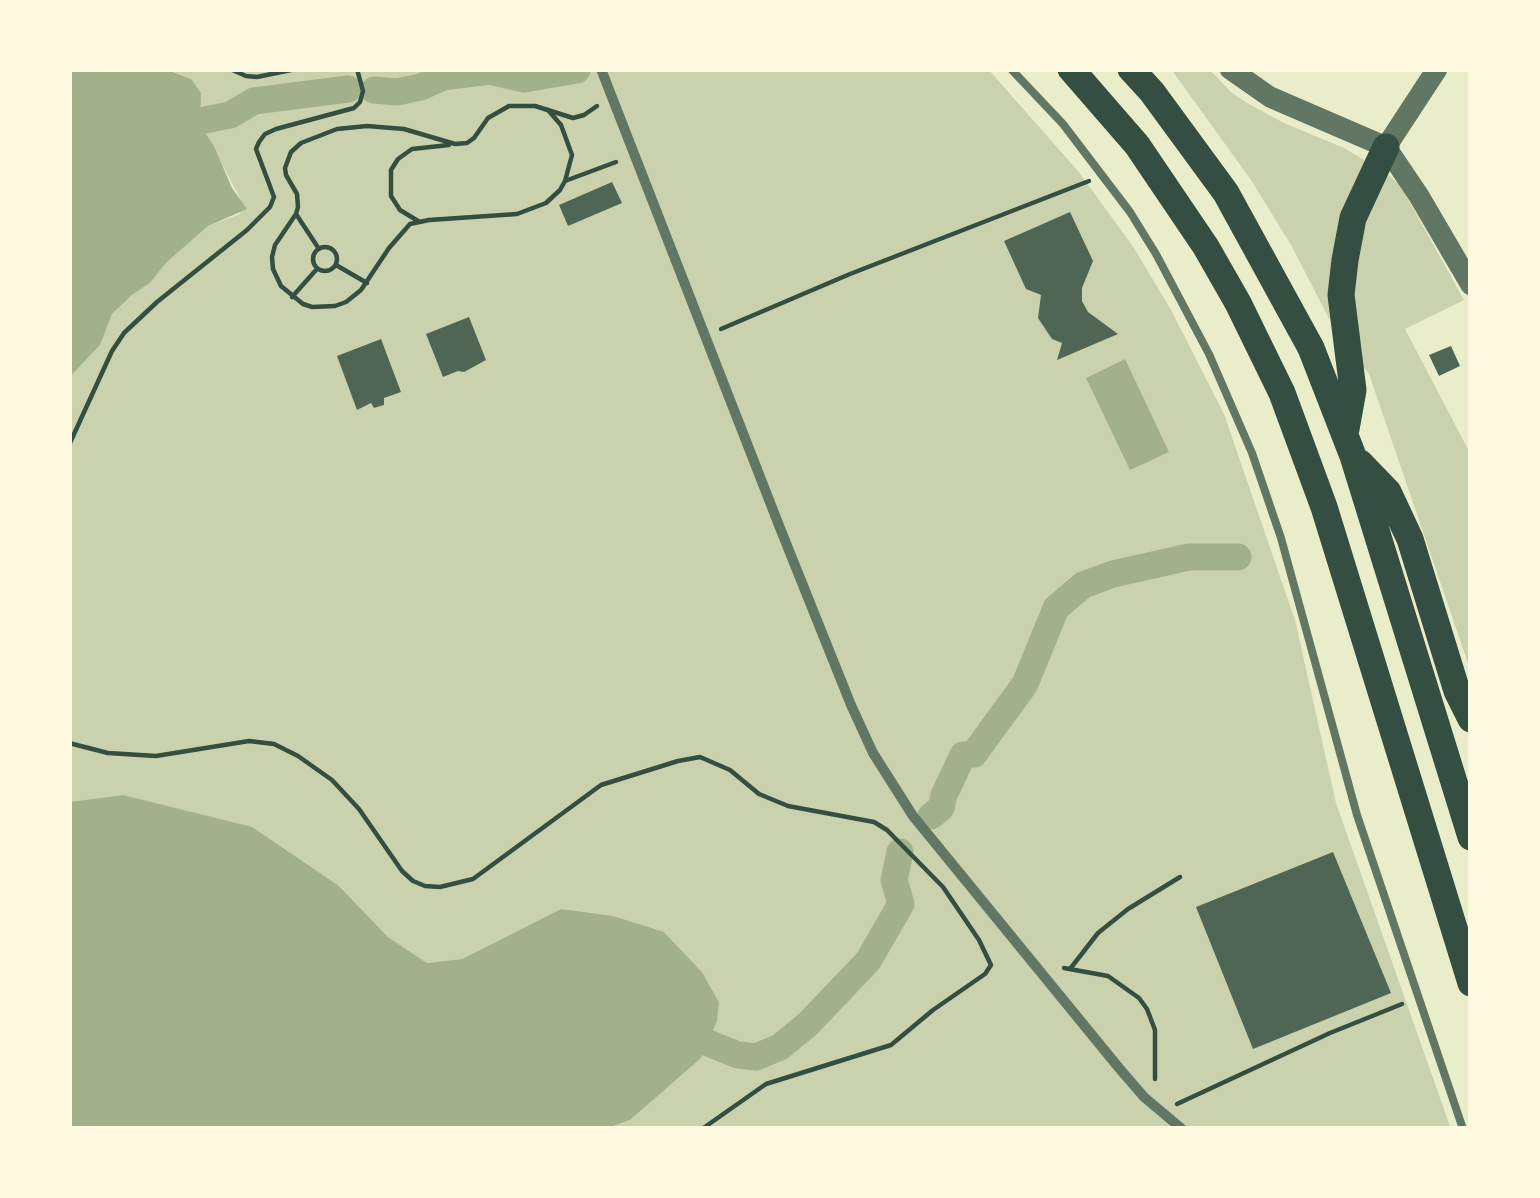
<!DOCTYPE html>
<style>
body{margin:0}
#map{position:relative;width:1540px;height:1198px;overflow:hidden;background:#e9edc9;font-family:"Public Sans",sans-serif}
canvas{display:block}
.frame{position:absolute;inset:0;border:72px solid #fefae0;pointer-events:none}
</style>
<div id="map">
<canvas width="1540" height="1198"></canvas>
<div class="frame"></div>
</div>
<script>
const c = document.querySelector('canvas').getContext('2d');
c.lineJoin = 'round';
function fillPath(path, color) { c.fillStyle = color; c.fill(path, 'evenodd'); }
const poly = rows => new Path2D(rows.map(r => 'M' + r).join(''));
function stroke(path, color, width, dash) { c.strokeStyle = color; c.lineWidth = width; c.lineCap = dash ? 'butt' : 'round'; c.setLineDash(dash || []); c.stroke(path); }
const green = poly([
 [165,69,988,69,1078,171,1134,248,1171,310,1224,414,1295,620,1336,803,1451,1129,605,1129,630,1120,659,1093,719,1002,702,972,664,932,561,909,462,959,427,963,388,937,339,886,123,795,69,802,69,378,99,346,112,314,132,295,150,283,166,263,208,226,240,214,241,200,206,134,200,121,200,102,191,79],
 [1171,69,1209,69,1231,92,1247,103,1284,123,1344,148,1386,173,1400,185,1464,300,1405,329,1471,455,1471,672,1369,374,1337,334,1291,245,1251,180]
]);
const water = poly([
 [69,69,165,69,191,79,201,93,200,121,206,134,214,146,232,188,247,209,208,226,166,263,150,283,132,295,112,314,100,345,69,378],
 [1125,359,1169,452,1130,470,1086,378],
 [123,795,252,827,339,886,388,937,427,963,462,959,561,909,613,916,664,932,702,972,719,1002,717,1021,701,1058,630,1120,605,1129,69,1129,69,802]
]);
const canal = poly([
 [374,90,397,92,421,87,443,77,490,71,524,79,577,70],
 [200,121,230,115,254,101,348,89],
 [931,816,941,808,944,795,963,755,974,754,1025,684,1056,608,1083,585,1113,574,1189,557,1238,557],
 [708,1043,738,1055,756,1057,780,1047,808,1024,868,961,901,904,894,880,900,852]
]);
const building = poly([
 [612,182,622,203,568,226,559,205],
 [1070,212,1093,261,1082,288,1082,301,1088,312,1118,334,1057,360,1062,343,1052,339,1038,318,1041,295,1026,289,1004,241],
 [469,317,486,360,464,372,458,371,443,377,426,334],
 [381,339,401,392,384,398,384,405,374,408,371,403,357,410,337,356],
 [1451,346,1460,366,1439,376,1429,355],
 [1333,852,1391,993,1253,1049,1196,907]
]);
const path = poly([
 [230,69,246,76,257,77,296,69],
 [548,110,561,125,572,155,565,181,560,190,546,203,517,214,429,220,410,224,389,248,361,290,346,302,335,306,312,307,303,304,281,286,273,269,272,257,275,245,296,214,298,207,297,194,286,175,285,168,291,152,301,143,337,129,367,126,404,129,455,144,467,143,474,138,488,118,509,106,535,106,573,118,584,115,597,106],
 [565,181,616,162],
 [296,214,319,249],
 [418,221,400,210,391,196,391,170,398,159,412,149,449,145],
 '313 259a12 12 0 1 1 24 0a12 12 0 1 1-24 0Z',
 [336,265,367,283],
 [292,297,316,270],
 [721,329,850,274,1089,181],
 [69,445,112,351,124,333,157,302,247,230,270,207,274,197,256,149,259,142,265,134,276,129,354,108,360,102,363,91,357,69],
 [69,743,108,753,156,756,249,741,274,744,298,756,332,780,359,809,402,871,413,881,425,886,440,887,473,879,601,785,678,761,700,757,730,770,759,794,788,806,874,822,887,830,943,887,979,940,991,965,985,974,933,1010,891,1045,766,1084,702,1129],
 [1064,968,1108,976,1139,998,1147,1009,1155,1030,1155,1079],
 [1070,969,1098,933,1128,909,1180,877],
 [1177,1104,1330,1033,1402,1004]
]);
const service = poly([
 [1011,69,1063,124,1130,212,1156,254,1209,354,1252,453,1281,538,1357,815,1463,1129]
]);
const pedestrian = poly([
 [601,69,780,528,851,705,873,753,913,816,1119,1068,1144,1097,1182,1129]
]);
const tertiary = poly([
 [1230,69,1270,97,1386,147,1419,196,1471,285],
 [1386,147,1437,69]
]);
const trunk = poly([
 [1071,69,1137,145,1206,247,1238,303,1282,393,1324,507,1471,983],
 [1131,69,1152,92,1226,193,1311,348,1353,456,1471,837],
 [1346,429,1353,390,1341,295,1345,260,1353,218,1386,147],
 [1360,463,1388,492,1410,539,1457,691,1471,719]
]);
fillPath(green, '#cad2ad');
fillPath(water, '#a3b18a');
stroke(canal, '#a3b18a', 27);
fillPath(building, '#4f6655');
stroke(path, '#344e41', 4.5);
stroke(service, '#617663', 8);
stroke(pedestrian, '#617663', 10);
stroke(tertiary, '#617663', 21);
stroke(trunk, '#344e41', 27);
</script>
